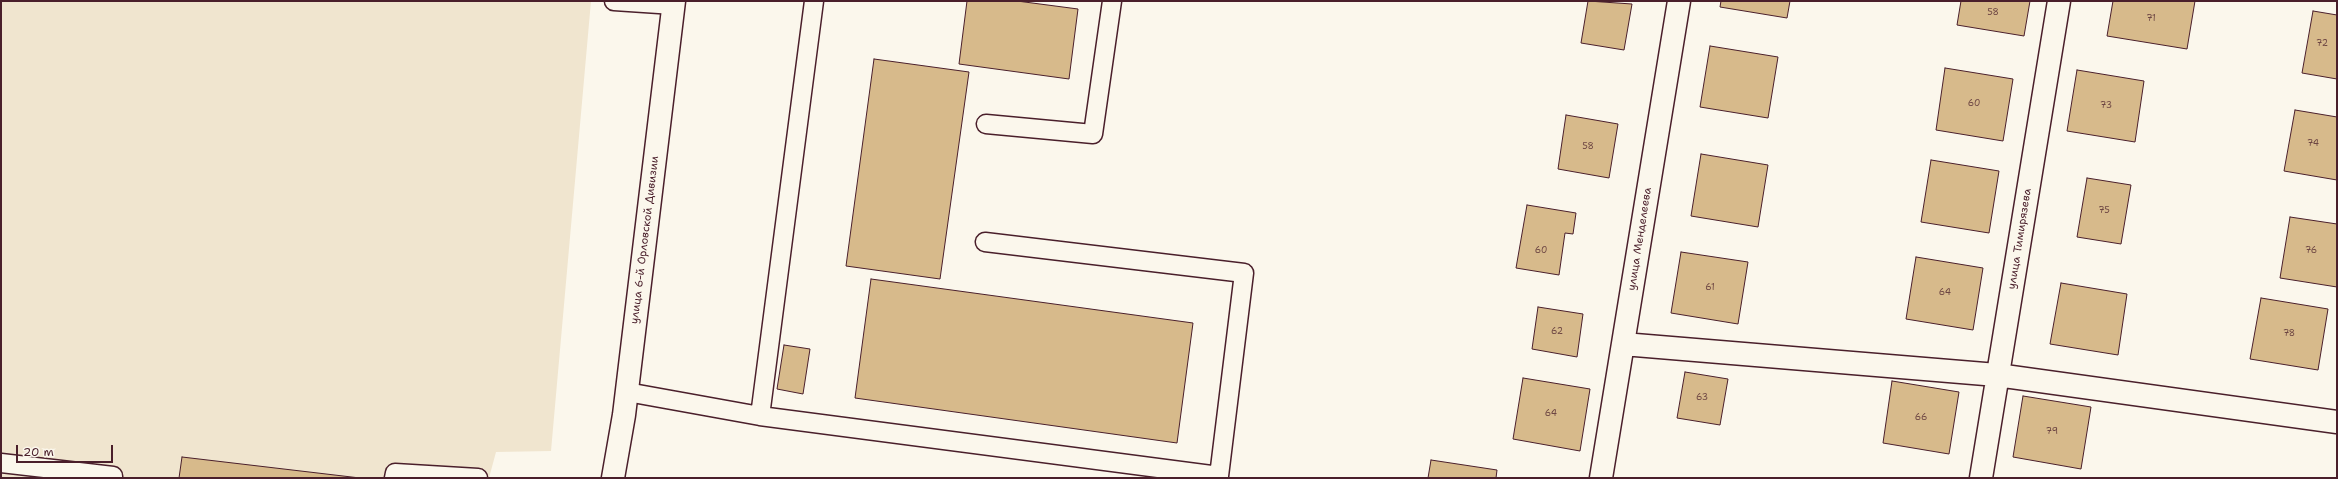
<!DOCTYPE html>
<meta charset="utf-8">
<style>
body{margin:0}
#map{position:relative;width:2338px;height:479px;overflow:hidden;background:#fbf7ec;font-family:"Shantell Sans",sans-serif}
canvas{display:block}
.frame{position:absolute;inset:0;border:2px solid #4a1f2b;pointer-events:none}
.scale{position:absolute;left:16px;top:445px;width:97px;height:18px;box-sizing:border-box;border:2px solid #4a1f2b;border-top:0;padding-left:5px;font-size:12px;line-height:14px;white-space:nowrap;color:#4a1f2b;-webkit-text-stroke:3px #fbf7ec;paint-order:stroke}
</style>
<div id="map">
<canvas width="2338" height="479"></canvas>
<div class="frame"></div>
<div class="scale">20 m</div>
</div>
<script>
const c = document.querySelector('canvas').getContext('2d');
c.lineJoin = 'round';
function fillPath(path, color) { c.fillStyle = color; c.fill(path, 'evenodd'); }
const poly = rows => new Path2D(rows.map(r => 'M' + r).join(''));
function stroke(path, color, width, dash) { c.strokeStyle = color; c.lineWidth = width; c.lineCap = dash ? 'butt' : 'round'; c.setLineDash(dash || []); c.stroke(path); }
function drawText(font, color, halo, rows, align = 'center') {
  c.font = font + ' "Shantell Sans",sans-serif'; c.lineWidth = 4; c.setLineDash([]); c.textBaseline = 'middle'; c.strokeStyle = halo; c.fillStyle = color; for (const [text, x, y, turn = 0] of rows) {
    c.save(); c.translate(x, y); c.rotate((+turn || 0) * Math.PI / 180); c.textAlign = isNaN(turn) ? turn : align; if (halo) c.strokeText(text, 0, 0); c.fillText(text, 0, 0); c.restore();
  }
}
const built = poly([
 [1,1,591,1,551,451,496,452,489,478,1,478]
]);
const building = poly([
 [967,1,1017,1,1078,9,1069,79,959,64,967,1],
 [1588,1,1632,4,1624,50,1581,43,1588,1],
 [1721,1,1790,1,1787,18,1720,7,1721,1],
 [1961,1,2030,1,2024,36,1957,25,1961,1],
 [2113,1,2195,1,2187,49,2107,36,2113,1],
 [2313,11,2337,15,2337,79,2302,73,2313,11],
 [1710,46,1778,57,1768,118,1700,107,1710,46],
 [874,59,969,72,940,279,846,266,874,59],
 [1945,68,2013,79,2003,141,1936,130,1945,68],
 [2077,70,2144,81,2135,142,2067,131,2077,70],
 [2295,110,2337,117,2337,180,2284,171,2295,110],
 [1566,115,1618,124,1609,178,1558,169,1566,115],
 [1701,154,1768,165,1758,227,1691,216,1701,154],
 [1931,160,1999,171,1989,233,1921,222,1931,160],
 [2087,178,2131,185,2121,244,2077,237,2087,178],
 [1527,205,1576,213,1573,234,1565,233,1559,275,1516,268,1527,205],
 [2290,217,2337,224,2337,287,2280,278,2290,217],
 [1681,252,1748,262,1738,324,1671,313,1681,252],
 [1916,257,1983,268,1973,330,1906,319,1916,257],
 [871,279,1193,323,1177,443,855,398,871,279],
 [2061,283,2127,294,2118,355,2050,344,2061,283],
 [2261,298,2328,309,2318,370,2250,359,2261,298],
 [1538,307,1583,314,1577,357,1532,349,1538,307],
 [784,345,810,349,803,394,777,389,784,345],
 [1685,372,1728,379,1720,425,1677,418,1685,372],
 [1523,378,1590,389,1580,451,1513,439,1523,378],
 [1892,381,1959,392,1949,454,1883,443,1892,381],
 [2023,396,2091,407,2081,469,2013,457,2023,396],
 [182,457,360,478,179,478,182,457],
 [1431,460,1497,470,1496,478,1428,478,1431,460]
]);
const service = poly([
 [614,1,674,5],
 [986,124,1093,134,1112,1],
 [627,392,760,416,1219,476,1244,273,985,242],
 [760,416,814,1],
 [1,463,113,476,113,478],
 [394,478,395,473,478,478]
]);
const minor = poly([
 [1623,344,1997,375,2337,422],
 [1601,478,1679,1],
 [1981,478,2059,1]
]);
const tertiary = poly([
 [613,478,624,415,674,1]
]);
const numberNames = [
 ["58",1993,13],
 ["71",2151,19],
 ["72",2322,44],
 ["60",1974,104],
 ["73",2106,106],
 ["74",2313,144],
 ["58",1588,147],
 ["75",2104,211],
 ["60",1541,251],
 ["76",2311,251],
 ["61",1710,288],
 ["64",1945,293],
 ["62",1557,332],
 ["78",2289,334],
 ["63",1702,398],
 ["64",1551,414],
 ["66",1921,418],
 ["79",2052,432]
];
const streetNames = [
 ["улица Менделеева",1640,239,-81],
 ["улица Тимирязева",2020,239,-81],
 ["улица 6-й Орловской Дивизии",645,240,-83]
];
fillPath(built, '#f0e5cf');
fillPath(building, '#d7ba8b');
stroke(building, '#4a1f2b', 1);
stroke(service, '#4a1f2b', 21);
stroke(minor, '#4a1f2b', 25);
stroke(tertiary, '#4a1f2b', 25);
stroke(service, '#fbf7ec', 18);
stroke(minor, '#fbf7ec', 22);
stroke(tertiary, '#fbf7ec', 22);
drawText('9px', '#6d4643', null, numberNames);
drawText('11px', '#4a1f2b', '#fbf7ec', streetNames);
</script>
